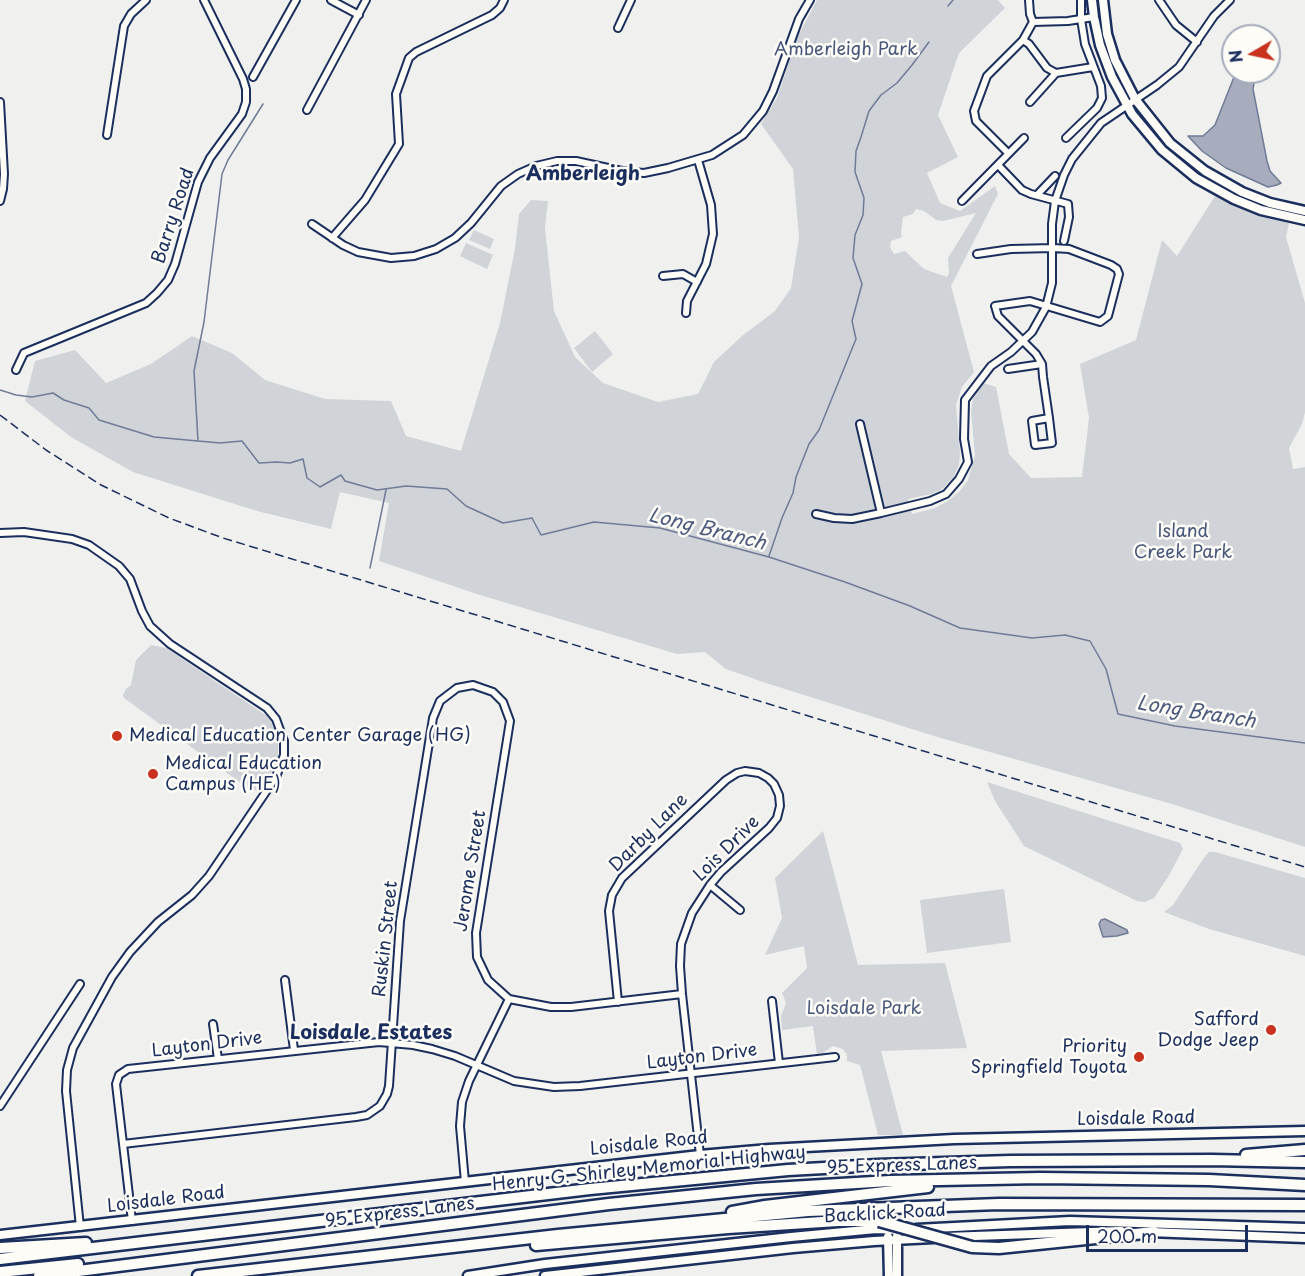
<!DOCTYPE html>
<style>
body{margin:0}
#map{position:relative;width:1305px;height:1276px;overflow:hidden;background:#f0f0ee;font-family:"Playpen Sans",sans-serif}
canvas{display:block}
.north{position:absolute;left:1221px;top:24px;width:60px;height:60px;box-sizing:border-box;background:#fdfcf7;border:2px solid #a3aaba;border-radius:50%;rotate:261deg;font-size:16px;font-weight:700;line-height:24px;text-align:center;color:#1b2f5e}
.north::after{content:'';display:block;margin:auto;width:21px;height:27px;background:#c8321e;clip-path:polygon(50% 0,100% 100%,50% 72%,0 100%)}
.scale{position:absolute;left:1086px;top:1225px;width:162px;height:27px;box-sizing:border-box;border:3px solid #1b2f5e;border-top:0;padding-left:8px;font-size:18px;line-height:21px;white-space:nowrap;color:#1b2f5e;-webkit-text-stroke:4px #fdfcf7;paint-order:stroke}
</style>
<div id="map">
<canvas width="1305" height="1276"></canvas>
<div class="north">N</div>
<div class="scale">200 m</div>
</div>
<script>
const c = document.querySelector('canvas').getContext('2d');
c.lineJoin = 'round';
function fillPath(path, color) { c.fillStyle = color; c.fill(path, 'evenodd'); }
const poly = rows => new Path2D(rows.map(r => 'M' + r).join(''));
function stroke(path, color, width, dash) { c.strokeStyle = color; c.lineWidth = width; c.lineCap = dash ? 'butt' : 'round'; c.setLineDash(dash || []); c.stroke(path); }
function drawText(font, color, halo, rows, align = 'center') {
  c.font = font + ' "Playpen Sans",sans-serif'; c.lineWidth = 5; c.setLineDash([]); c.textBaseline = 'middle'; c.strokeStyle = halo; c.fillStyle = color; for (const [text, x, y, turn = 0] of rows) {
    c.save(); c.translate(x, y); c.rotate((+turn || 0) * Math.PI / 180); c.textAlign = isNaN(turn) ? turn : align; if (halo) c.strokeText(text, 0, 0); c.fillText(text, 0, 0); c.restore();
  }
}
const green = poly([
 [817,0,998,0,1005,8,959,53,938,115,958,157,927,173,940,203,960,211,995,186,998,194,951,286,974,372,962,387,956,405,960,453,959,465,953,478,942,489,932,494,908,499,912,514,935,508,946,502,959,492,968,480,975,455,971,411,973,399,983,383,996,387,1009,454,1031,478,1082,477,1089,418,1080,364,1136,340,1162,240,1177,256,1215,196,1252,213,1289,223,1286,237,1305,303,1305,412,1302,424,1289,448,1293,469,1305,467,1305,847,1172,804,934,736,766,683,726,669,705,652,677,654,480,595,379,561,389,503,340,492,331,529,257,511,133,472,71,437,25,401,35,361,75,350,106,383,151,364,192,336,232,353,265,380,325,399,391,401,406,436,461,451,500,323,515,249,519,214,531,200,548,201,545,228,554,311,575,357,603,383,658,402,698,394,714,362,742,336,775,311,791,288,799,237,793,169,761,124,777,98,798,36],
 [916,209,924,211,936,220,943,221,976,213,948,258,949,273,947,277,924,269,905,251,894,254,890,247,891,241,902,237,901,233,903,217,913,214],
 [474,230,494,239,490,249,469,240],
 [466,243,493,255,487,269,460,256],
 [595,331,613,354,592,372,574,348],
 [151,645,166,648,267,716,271,721,278,739,278,760,270,776,259,791,249,789,124,698,123,695,126,689,131,685,136,660],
 [987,782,1180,843,1183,849,1168,877,1154,898,1145,902,1137,901,1024,846,995,801],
 [823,831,858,965,945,963,967,1048,881,1051,903,1135,878,1135,860,1065,847,1061,847,1055,843,1049,833,1046,823,1053,817,1054,813,1026,782,1030,781,1016,786,1003,782,993,807,968,804,946,765,955,782,918,775,878],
 [1209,852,1215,852,1305,878,1305,956,1209,929,1164,912,1173,905,1203,859],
 [1004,889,1011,942,927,953,920,900]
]);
const water = poly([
 [1239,72,1256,72,1253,89,1267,161,1270,171,1281,183,1277,185,1268,187,1226,168,1202,151,1188,136,1203,136,1215,125,1234,77,1239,72],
 [1105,919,1127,930,1128,933,1117,936,1103,937,1099,924,1101,920,1105,919]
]);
const stream = poly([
 [948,6,953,0],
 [0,390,16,395,32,397,53,393,64,400,89,408,99,420,154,437,220,443,242,441,259,463,277,462,290,463,303,459,307,478,320,487,341,475,345,481,377,490,406,486,447,489,466,506,503,523,532,518,541,535,594,522,660,528,769,557,845,582,910,606,960,628,1032,638,1065,635,1090,641,1106,669,1118,714,1175,726,1305,743],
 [198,441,194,371,204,322,222,174,228,160,263,104],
 [769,556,782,518,793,493,796,477,809,444,819,430,856,339,852,321,862,284,853,258,855,235,863,215,864,198,855,172,856,151,861,137,869,111,881,95,897,83,912,65,929,42],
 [370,568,386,490]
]);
const street = poly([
 [331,0,359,15],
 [1029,0,1030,14,1033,22],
 [1159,0,1176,25,1197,42],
 [1033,22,1068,21,1094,17],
 [618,28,631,0],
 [1023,40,1029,44,1047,68,1056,73,1093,67],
 [253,77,296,0],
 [0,102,4,174,3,189,0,201],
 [1030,102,1056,73],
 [307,110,366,0],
 [107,135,124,26,131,14,146,0],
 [1066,138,1097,108,1102,98,1101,86,1085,44,1081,19,1081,0],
 [1008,153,976,121,974,111,987,76,1023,40,1033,22],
 [998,165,1022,190,1031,194,1068,204,1069,217,1064,241],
 [1037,195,1055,176],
 [962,201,1024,138],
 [312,224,343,245,358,252,391,258,414,256,436,249,455,238,471,223,501,186,518,174,536,166,557,161,576,161,622,171,644,173,668,168,712,155,743,135,763,111,773,91,799,19,810,0],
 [332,238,365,200,399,144,396,94,409,58,416,52,492,15,500,8,504,0],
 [977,254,1011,249,1053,248,1069,249,1111,265,1117,269,1119,274,1108,316,1100,322,1030,301,995,306,998,316,1036,354,1042,364,1043,377,1049,418,1052,443,1035,445,1032,421,1049,418],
 [663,276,683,274,697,282],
 [686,313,687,301,706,264,713,234,711,205,698,160],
 [1008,369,1042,364],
 [16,370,24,353,146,303,157,293,168,280,175,264,198,182,210,158,242,114,246,102,246,89,243,79,204,0],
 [860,424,881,513,930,501,946,494,959,479,968,462,964,439,965,400,991,366,1011,352,1032,332,1046,307,1052,283,1052,224,1055,201,1064,175,1072,159,1101,123,1157,85,1179,67,1214,16,1230,0],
 [816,514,834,518,852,519,881,513],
 [0,533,24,532,72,539,89,545,119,566,130,579,142,611,150,626,170,644,267,708,276,719,284,741,284,755,276,777,209,876,192,895,158,922,130,952,112,977,73,1048,67,1070,66,1091,80,1227],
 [710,885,740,910],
 [285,980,294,1050],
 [772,1001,779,1063],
 [618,1002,609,911,612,895,622,878,726,780,737,773,745,771,759,773,768,778,774,784,779,795,780,806,777,818,769,828,721,872,710,885,692,913,681,944,680,966,682,994,700,1155],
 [213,1024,218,1059],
 [0,1106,80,984],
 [123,1144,356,1117,367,1115,380,1106,387,1094,389,1086,400,921,433,718,440,701,457,688,473,685,493,692,503,702,510,721,476,933,477,957,488,980,509,999,551,1007,571,1007,682,994],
 [465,1182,460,1126,462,1102,469,1081,509,999],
 [132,1221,116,1084,119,1075,128,1069,379,1042,413,1045,432,1049,455,1056,514,1081,554,1087,580,1086,835,1057]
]);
const secondary = poly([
 [1092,0,1094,17,1100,45,1112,77,1132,114,1162,150,1196,178,1234,199,1261,210,1305,220],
 [1103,0,1107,34,1115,60,1135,99,1170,143,1205,171,1242,192,1270,203,1305,211],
 [916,1229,1070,1221,1305,1228],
 [1149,1232,1305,1238],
 [0,1235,700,1155,769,1149,954,1139,1305,1131],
 [897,1236,897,1276],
 [888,1237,889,1276],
 [945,1237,1121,1231],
 [468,1276,545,1264,791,1237,876,1229,900,1230],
 [545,1276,793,1248,874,1241,933,1238]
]);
const highway = poly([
 [1246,1155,1305,1150],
 [732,1212,765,1206,928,1187],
 [536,1245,728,1228,838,1221,879,1221],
 [972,1247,999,1248,1154,1232],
 [0,1248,86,1243],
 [0,1259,590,1189,788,1170,878,1165,1010,1161,1212,1160,1305,1162],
 [0,1272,78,1264],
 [39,1276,609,1204,756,1189,890,1181,1040,1178,1209,1180,1305,1185],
 [198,1276,558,1235,808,1211,999,1204,1305,1205]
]);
const rail = poly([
 [0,415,46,450,101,485,169,518,223,538,1305,867]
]);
const highwayBridge = poly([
 [879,1221,972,1247]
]);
const markers = [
 [117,736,6,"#c8321e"],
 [153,774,6,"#c8321e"],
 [1271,1030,6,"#c8321e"],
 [1139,1057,6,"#c8321e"]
];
const parkNames = [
 ["Amberleigh Park",846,50],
 ["Island",1183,532],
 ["Creek Park",1183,553],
 ["Loisdale Park",864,1009]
];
const streetNames = [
 ["Barry Road",174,216,-72],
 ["Darby Lane",649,833,-45],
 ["Lois Drive",727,849,-45],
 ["Jerome Street",471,871,-81],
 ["Ruskin Street",386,939,-84],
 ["Layton Drive",207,1045,-7],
 ["Layton Drive",702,1057,-7],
 ["Loisdale Road",1136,1119,-1],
 ["Loisdale Road",649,1144,-6],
 ["95 Express Lanes",902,1166,-2],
 ["Henry G. Shirley Memorial Highway",649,1169,-6],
 ["Loisdale Road",166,1200,-7],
 ["95 Express Lanes",400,1213,-7],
 ["Backlick Road",885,1214,-3]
];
const poiNames = [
 ["Medical Education Center Garage (HG)",129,736],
 ["Medical Education",165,764],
 ["Campus (HE)",165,785],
 ["Safford",1259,1020,"right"],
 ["Dodge Jeep",1259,1041,"right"],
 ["Priority",1127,1047,"right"],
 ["Springfield Toyota",1127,1068,"right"]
];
const neighbourhoodNames = [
 ["Amberleigh",583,174],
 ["Loisdale Estates",371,1033]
];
const waterNames = [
 ["Long Branch",707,530,14],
 ["Long Branch",1196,713,9]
];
fillPath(green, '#d0d3d8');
fillPath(water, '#a7adbd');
stroke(water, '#6f7b97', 1.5);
stroke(stream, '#6f7b97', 1.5);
stroke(street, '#1b2f5e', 10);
stroke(secondary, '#1b2f5e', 13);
stroke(highway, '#1b2f5e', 15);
stroke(street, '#fdfcf7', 6);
stroke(secondary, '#fdfcf7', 8);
stroke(highway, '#fdfcf7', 10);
stroke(rail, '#1b2f5e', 1.5, [9, 4.5]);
stroke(highwayBridge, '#1b2f5e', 15, []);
stroke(highwayBridge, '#fdfcf7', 10);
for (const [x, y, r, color] of markers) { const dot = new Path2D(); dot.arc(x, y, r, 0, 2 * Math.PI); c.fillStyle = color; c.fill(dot); stroke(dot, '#fdfcf7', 2); }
drawText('18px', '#48587c', '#fdfcf7', parkNames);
drawText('18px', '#1b2f5e', '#fdfcf7', streetNames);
drawText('18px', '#1b2f5e', '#fdfcf7', poiNames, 'left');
drawText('bold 20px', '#1b2f5e', '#fdfcf7', neighbourhoodNames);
drawText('italic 20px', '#4c5b7f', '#fdfcf7', waterNames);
</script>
